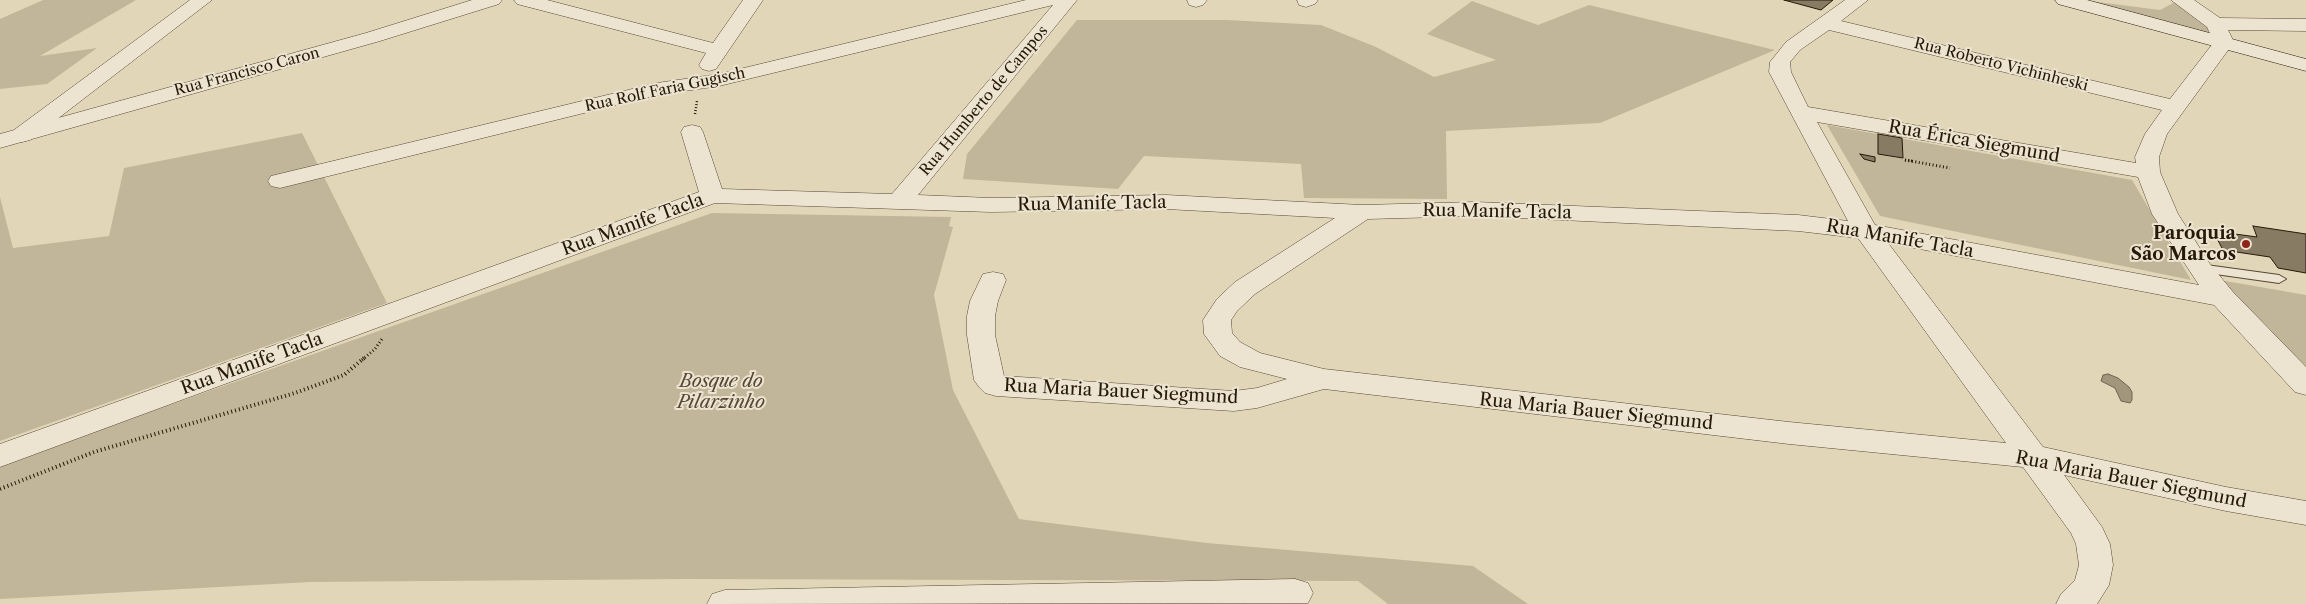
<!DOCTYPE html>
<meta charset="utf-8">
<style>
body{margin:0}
canvas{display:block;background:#e2d6b8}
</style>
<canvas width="2306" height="604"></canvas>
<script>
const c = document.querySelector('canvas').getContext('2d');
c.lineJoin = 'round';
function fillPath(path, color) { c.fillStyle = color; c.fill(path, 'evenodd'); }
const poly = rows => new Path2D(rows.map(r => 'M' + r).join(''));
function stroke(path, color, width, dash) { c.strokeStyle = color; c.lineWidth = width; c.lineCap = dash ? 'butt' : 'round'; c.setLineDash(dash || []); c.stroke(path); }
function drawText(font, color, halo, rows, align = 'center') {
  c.font = font + ' "Libre Caslon Text",serif'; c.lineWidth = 4; c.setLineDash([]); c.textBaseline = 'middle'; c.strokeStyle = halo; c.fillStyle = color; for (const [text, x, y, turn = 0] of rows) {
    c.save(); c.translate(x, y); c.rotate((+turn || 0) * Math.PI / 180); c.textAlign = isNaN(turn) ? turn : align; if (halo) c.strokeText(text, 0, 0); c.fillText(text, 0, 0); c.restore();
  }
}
const green = poly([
 [43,0,136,0,40,56,97,48,47,84,0,89,0,19],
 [1472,1,1538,25,1589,5,1775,50,1600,123,1446,131,1447,199,1304,198,1301,164,1144,156,1118,189,963,179,967,154,1077,20,1227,20,1321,25,1376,47,1434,77,1496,60,1427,34],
 [2090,1,2160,10,2175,2,2210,29,2207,33],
 [1827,125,2132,180,2191,280,1880,216],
 [302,133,387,303,0,441,0,197,13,248,109,236,124,168],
 [712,213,951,217,949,226,953,227,934,295,953,390,1019,519,1207,543,1473,566,1528,604,1388,604,1358,581,686,579,310,582,0,599,0,465],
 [2220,280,2306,295,2306,372]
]);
const water = poly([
 [2108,374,2118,378,2129,387,2132,392,2132,400,2130,403,2121,401,2115,388,2101,381,2103,375,2108,374]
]);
const building = poly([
 [1784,0,1833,0,1821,10,1784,0],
 [1878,134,1902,138,1903,158,1878,154,1878,134],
 [1860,154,1875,157,1875,162,1864,159,1860,154],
 [2253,226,2306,234,2306,273,2278,268,2270,257,2223,250,2213,231,2257,237,2253,226]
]);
const pathFar2 = poly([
 [695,114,697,101],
 [1905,160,1912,161]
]);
const pathFar1 = poly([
 [1905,160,1950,168],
 [362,360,375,349,382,339]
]);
const path = poly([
 [0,489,94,452,295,393,344,375,364,358]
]);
const service = poly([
 [2199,264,2279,275,2286,279,2279,283,2194,271,2192,268,2199,264]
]);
const minor = poly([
 [190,0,212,0,30,140,22,142,14,140,11,135,14,130,190,0],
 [514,0,547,0,713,43,743,0,763,0,716,69,709,71,702,69,699,65,706,53,517,4,514,0],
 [1026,0,1077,0,918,195,991,198,1166,195,1362,205,1475,202,1798,215,1848,221,1769,72,1770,62,1786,42,1845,0,1868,0,1841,21,2170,99,2214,42,2207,27,2171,0,2194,0,2220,18,2306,19,2306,31,2228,30,2234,42,2167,134,2159,157,2160,172,2178,214,2210,264,2233,292,2306,367,2306,395,2295,392,2214,305,1888,243,2043,447,2226,487,2306,501,2306,525,2226,511,2064,475,2102,527,2110,544,2113,565,2109,585,2097,604,2056,604,2061,594,2075,580,2079,565,2076,544,2071,533,2023,467,1789,444,1324,389,1257,408,1234,411,996,396,985,393,979,387,974,380,967,335,967,316,970,301,980,280,983,274,993,272,1003,274,1006,280,998,301,995,316,995,335,1004,376,1234,391,1257,388,1287,379,1240,367,1220,356,1204,334,1203,320,1217,299,1235,282,1335,218,1166,209,991,212,715,203,0,467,0,444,699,192,681,132,684,127,692,125,700,127,703,132,722,189,892,194,1053,5,719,86,657,95,280,188,271,186,268,181,271,176,657,83,719,74,1026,0],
 [1829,30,2162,110,2145,134,2135,157,2136,163,1808,107,1791,72,1790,62,1800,50,1829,30],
 [1817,122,2138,177,2152,214,2199,285,1875,225,1817,122],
 [1475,216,1798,231,1858,238,2006,443,1789,422,1324,369,1260,353,1240,342,1232,333,1231,320,1237,311,1255,294,1368,219,1475,216],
 [1187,0,1207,0,1203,5,1196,7,1189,5,1187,0],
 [1297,0,1318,0,1315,4,1306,7,1299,5,1297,0],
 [1295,579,1308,583,1313,593,1308,603,707,604,712,594,725,590,1295,579]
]);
const tertiary = poly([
 [472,0,502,0,499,4,380,41,0,148,0,134,366,33,472,0]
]);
const secondary = poly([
 [2055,0,2087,0,2306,59,2306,71,2058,4,2055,0]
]);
const markers = [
 [2246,244,5,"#8f2418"]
];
const farStreetnames = [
 ["Rua Roberto Vichinheski",2001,65,14],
 ["Rua Francisco Caron",247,72,-15],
 ["Rua Rolf Faria Gugisch",665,90,-12],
 ["Rua Humberto de Campos",984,101,-50]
];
const streetNames = [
 ["Rua Érica Siegmund",1974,142,10],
 ["Rua Manife Tacla",1092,204,-1],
 ["Rua Manife Tacla",1497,212,1],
 ["Rua Manife Tacla",633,225,-20],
 ["Rua Manife Tacla",1900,239,10],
 ["Rua Manife Tacla",252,364,-20],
 ["Rua Maria Bauer Siegmund",1121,392,3],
 ["Rua Maria Bauer Siegmund",1596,412,6],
 ["Rua Maria Bauer Siegmund",2131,480,11]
];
const poiNames = [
 ["Paróquia",2236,234],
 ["São Marcos",2236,255]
];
const parkNames = [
 ["Bosque do",721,382],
 ["Pilarzinho",721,403]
];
fillPath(green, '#c2b69a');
fillPath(water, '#a2967c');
stroke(water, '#71644e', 1);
fillPath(building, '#887b64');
stroke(building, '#271908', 1);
stroke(service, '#564834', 2);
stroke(minor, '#564834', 1);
stroke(tertiary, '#564834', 1);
stroke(secondary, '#271908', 1);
stroke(pathFar2, '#271908', 2.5, [1, 2]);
stroke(pathFar1, '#271908', 3, [1, 2.5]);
stroke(path, '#271908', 4, [1, 3]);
fillPath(service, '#ece4d1');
fillPath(minor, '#ece4d1');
fillPath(tertiary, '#ece4d1');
fillPath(secondary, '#ece4d1');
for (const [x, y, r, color] of markers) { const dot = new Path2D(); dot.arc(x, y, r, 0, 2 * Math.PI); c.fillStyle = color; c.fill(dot); stroke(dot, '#ece4d1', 2); }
drawText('15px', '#271908', '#ece4d1', farStreetnames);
drawText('18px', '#271908', '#ece4d1', streetNames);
drawText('bold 18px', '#271908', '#ece4d1', poiNames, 'right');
drawText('italic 18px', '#564834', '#ece4d1', parkNames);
</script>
